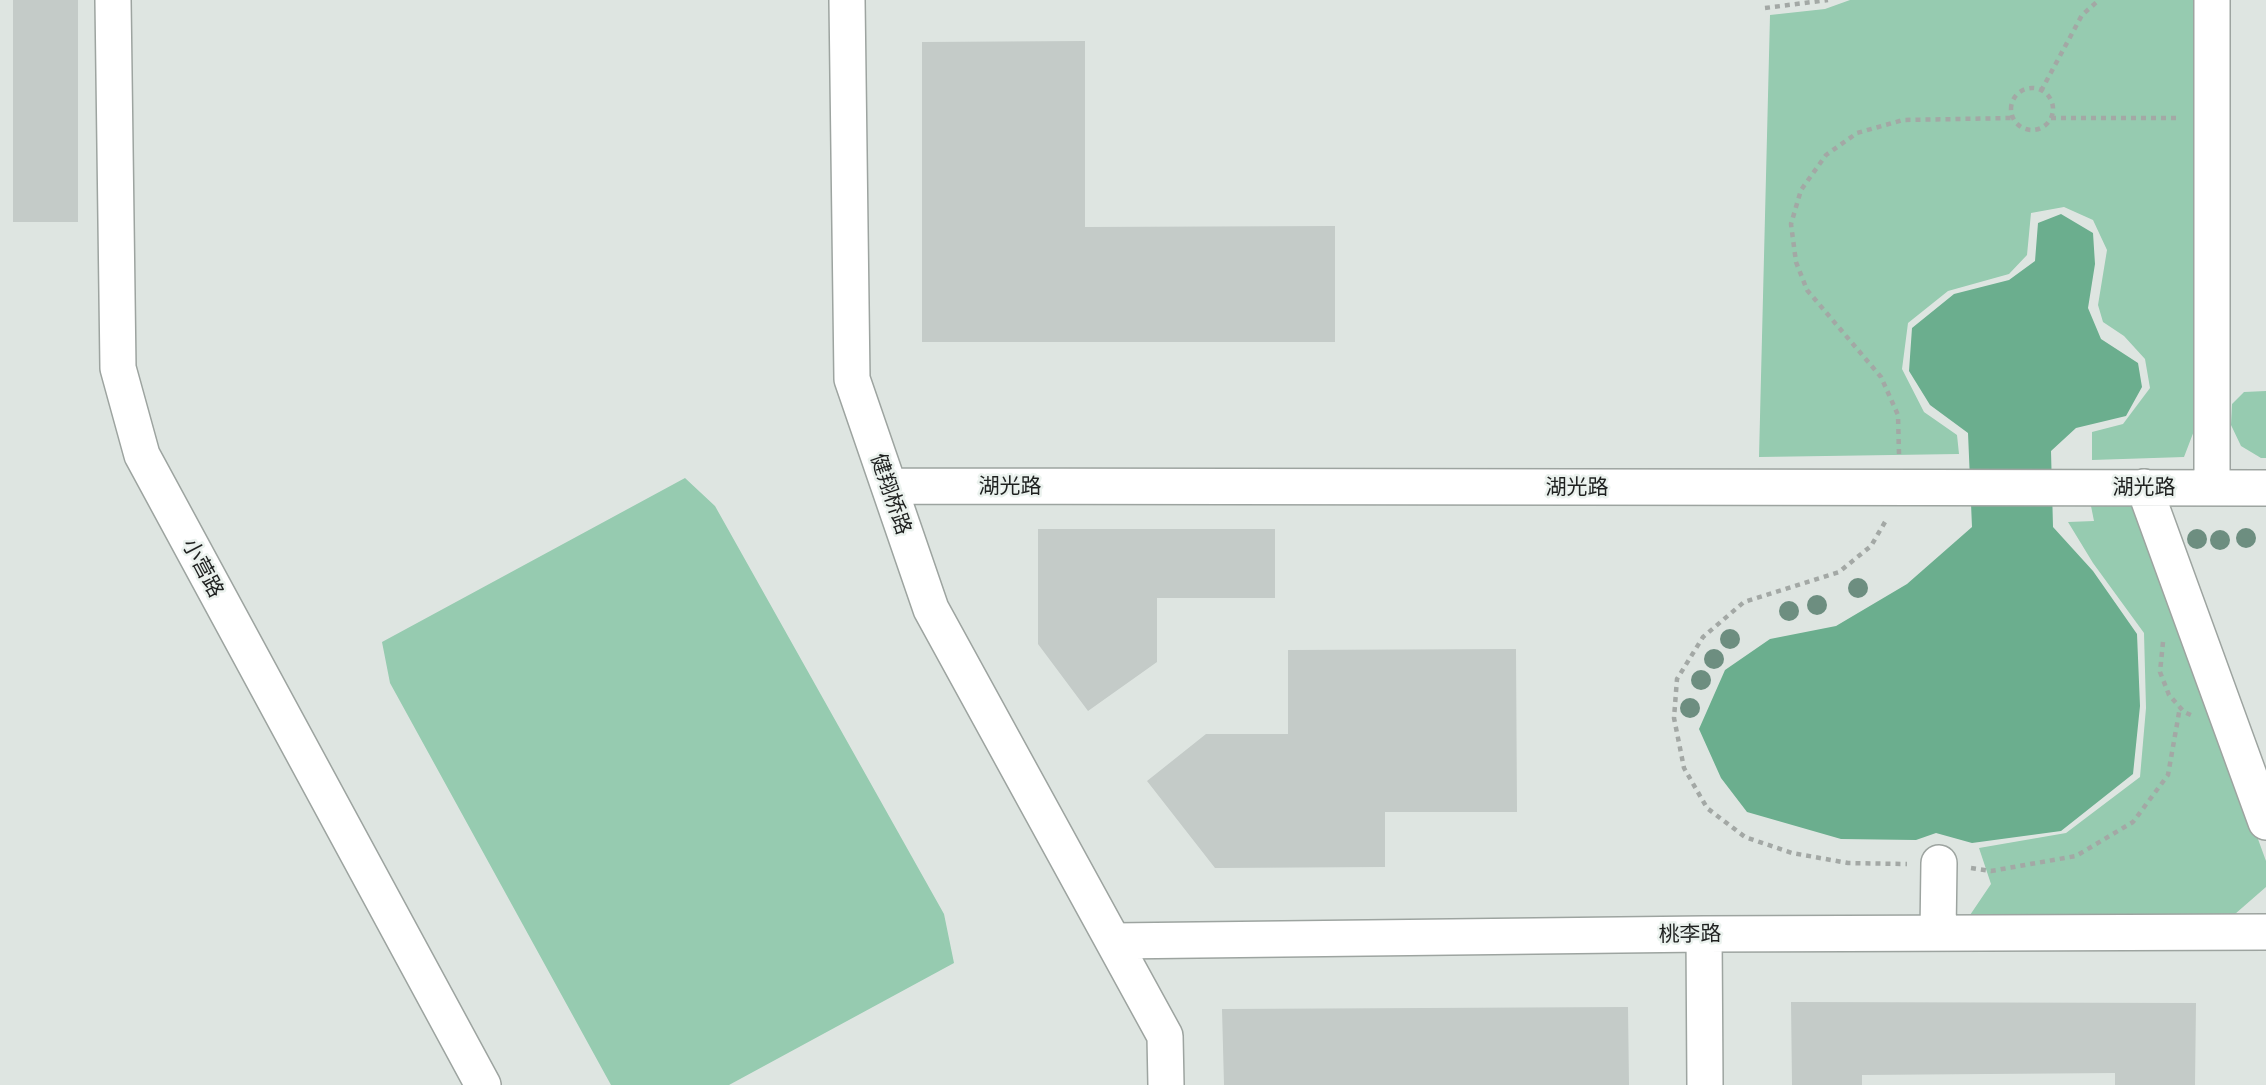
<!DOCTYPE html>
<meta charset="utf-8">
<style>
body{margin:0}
canvas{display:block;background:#dee5e1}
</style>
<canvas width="2266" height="1085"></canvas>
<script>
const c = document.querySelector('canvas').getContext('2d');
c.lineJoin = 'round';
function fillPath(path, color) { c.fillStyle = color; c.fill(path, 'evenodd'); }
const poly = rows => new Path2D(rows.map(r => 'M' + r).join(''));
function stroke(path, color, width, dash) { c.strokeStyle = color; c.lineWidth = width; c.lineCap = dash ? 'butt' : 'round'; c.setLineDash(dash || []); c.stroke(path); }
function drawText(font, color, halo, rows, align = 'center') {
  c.font = font + ' Barlow,"Noto Sans SC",sans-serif'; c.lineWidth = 5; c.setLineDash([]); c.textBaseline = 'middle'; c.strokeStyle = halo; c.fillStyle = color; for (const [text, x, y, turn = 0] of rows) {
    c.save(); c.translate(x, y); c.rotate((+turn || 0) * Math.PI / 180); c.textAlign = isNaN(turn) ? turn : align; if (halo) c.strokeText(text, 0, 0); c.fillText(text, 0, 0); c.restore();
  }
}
const green = poly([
 [1850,0,2195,0,2197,423,2184,457,2092,460,2092,432,2123,424,2150,388,2145,359,2124,336,2103,322,2098,305,2107,250,2093,220,2064,207,2031,213,2027,255,2009,274,1948,291,1908,323,1902,369,1924,412,1957,435,1959,454,1759,457,1770,15,1825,9],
 [2266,391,2266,458,2261,458,2241,446,2231,425,2232,404,2244,392],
 [685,478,715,506,944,914,954,963,729,1085,611,1085,390,683,382,642],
 [2089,496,2135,502,2266,861,2266,887,2235,914,2223,918,1968,918,1991,884,1979,848,2066,833,2140,777,2146,708,2144,633,2093,563,2068,522,2094,521]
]);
const water = poly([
 [2061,214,2093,233,2095,264,2088,308,2101,339,2138,363,2142,387,2126,416,2076,428,2051,451,2053,527,2093,571,2137,634,2140,706,2133,774,2061,831,1972,843,1936,833,1916,840,1841,839,1747,812,1721,778,1699,729,1725,670,1770,639,1836,626,1907,584,1972,527,1968,433,1930,405,1909,371,1912,328,1954,294,2009,280,2035,261,2038,223]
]);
const building = poly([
 [13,0,78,0,78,222,13,222],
 [1085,41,1085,227,1335,226,1335,342,922,342,922,42],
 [1038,529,1275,529,1275,598,1157,598,1157,662,1088,711,1038,644],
 [1516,649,1517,812,1385,812,1385,867,1215,868,1147,781,1206,734,1288,734,1288,650],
 [1791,1002,2196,1003,2195,1085,2115,1085,2115,1073,1862,1075,1862,1085,1792,1085],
 [1628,1007,1629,1085,1224,1085,1222,1009]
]);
const path = poly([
 [1765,8,1828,0],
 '2011 109a21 21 0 1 1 42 0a21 21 0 1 1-42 0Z',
 [2041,91,2082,15,2099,0],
 [2051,118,2179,118],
 [1899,454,1898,415,1881,377,1807,290,1796,262,1791,224,1801,190,1826,155,1857,133,1903,120,2012,118],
 [1885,522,1871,546,1839,572,1744,602,1703,637,1677,679,1674,718,1684,768,1707,808,1745,837,1792,853,1848,863,1907,864],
 [2163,642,2160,672,2169,695,2184,712,2191,715],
 [1971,868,1991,871,2076,856,2133,822,2168,775,2180,707]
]);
const minor = poly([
 [113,0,118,368,142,455,483,1085],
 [847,0,852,379,931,609,1165,1036,1166,1085],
 [2212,0,2212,487],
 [889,486,2266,488],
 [2144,487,2266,822],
 [1938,933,1939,863],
 [1704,934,1705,1085],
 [1114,941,1704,934,2266,932]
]);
const trees = [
 [2246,538],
 [2197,539],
 [2220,540],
 [1858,588],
 [1817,605],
 [1789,611],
 [1730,639],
 [1714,659],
 [1701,680],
 [1690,708]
];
const streetNames = [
 ["湖光路",1010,486],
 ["湖光路",1577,487],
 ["湖光路",2144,487],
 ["健翔桥路",891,494,71],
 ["小营路",203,568,62],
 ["桃李路",1690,934,-1]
];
fillPath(green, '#96cbb0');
fillPath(water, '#6bae8e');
fillPath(building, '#c4cbc8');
stroke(minor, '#9da4a0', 38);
stroke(path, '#a3a8a5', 4.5, [5, 5]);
stroke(minor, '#fff', 35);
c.fillStyle = '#6d8e80';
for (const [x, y] of trees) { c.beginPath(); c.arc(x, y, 10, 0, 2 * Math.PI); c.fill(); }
drawText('21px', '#1f2120', '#ebf2ee', streetNames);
</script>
